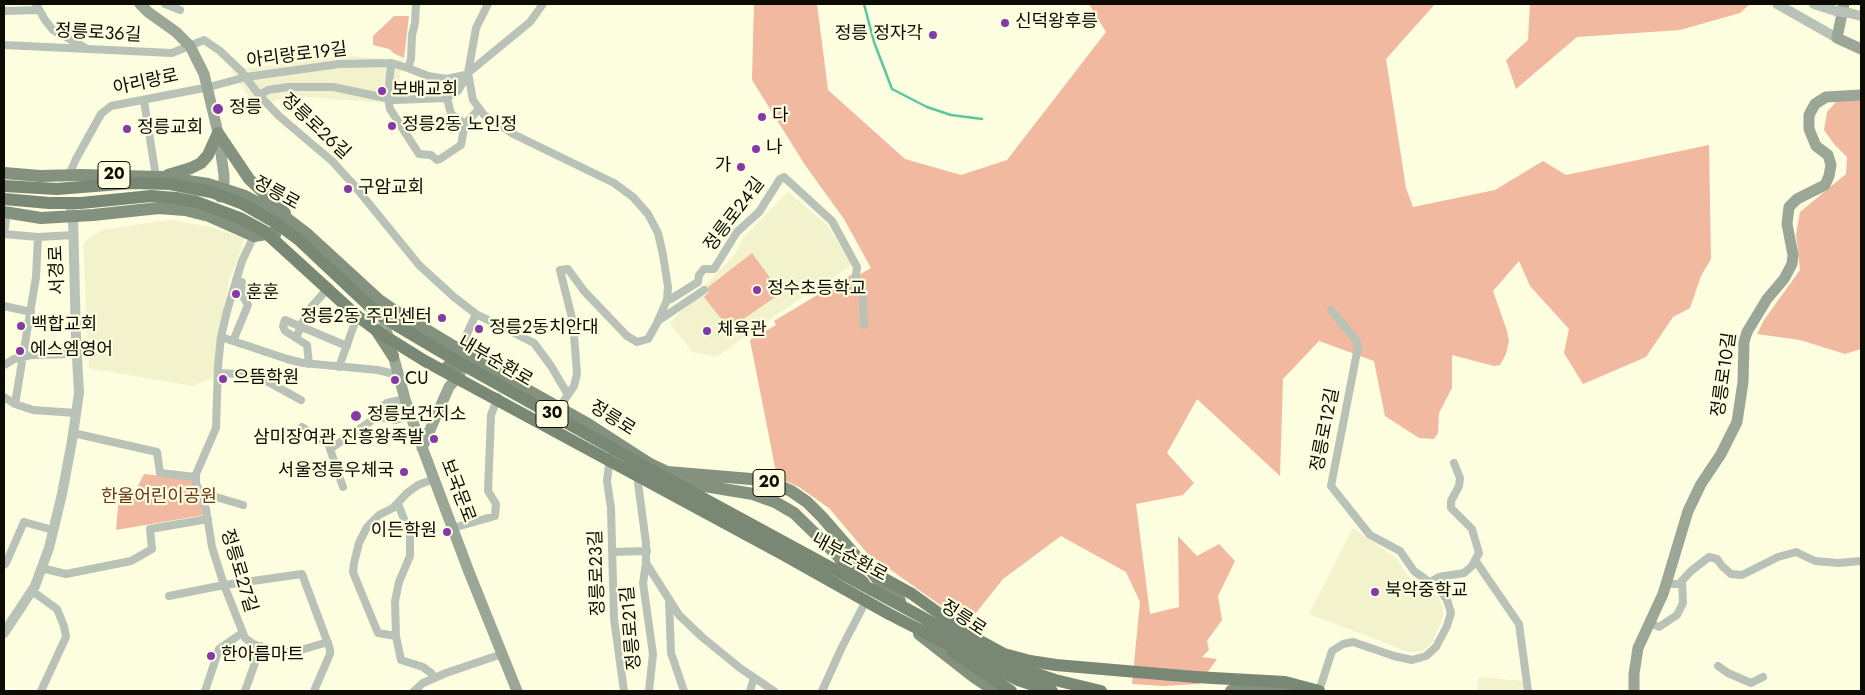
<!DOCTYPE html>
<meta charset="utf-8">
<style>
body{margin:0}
#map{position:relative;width:1865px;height:695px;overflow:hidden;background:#fdfddf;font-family:Jost,sans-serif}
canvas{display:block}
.frame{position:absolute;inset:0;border:5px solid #0c0c04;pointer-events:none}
</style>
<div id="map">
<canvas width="1865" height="695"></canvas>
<div class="frame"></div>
</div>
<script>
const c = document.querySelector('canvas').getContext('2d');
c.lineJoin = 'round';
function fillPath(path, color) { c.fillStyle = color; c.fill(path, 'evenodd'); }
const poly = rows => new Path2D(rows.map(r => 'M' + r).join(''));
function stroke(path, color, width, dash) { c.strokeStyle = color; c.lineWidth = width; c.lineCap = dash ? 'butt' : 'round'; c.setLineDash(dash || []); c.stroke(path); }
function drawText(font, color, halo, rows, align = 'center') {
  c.font = font + ' Jost,"Noto Sans KR",sans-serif'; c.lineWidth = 4.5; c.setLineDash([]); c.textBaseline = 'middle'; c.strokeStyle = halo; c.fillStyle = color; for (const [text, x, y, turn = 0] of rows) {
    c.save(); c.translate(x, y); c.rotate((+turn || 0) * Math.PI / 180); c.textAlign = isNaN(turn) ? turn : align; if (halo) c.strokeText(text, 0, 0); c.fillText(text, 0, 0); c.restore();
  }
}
const built = poly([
 [347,56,402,60,397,104,296,96,255,106,231,70],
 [788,192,827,225,852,265,776,315,716,357,692,352,670,323,736,253,743,238],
 [169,220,210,227,245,238,229,281,218,334,213,378,192,386,89,368,83,243,102,230],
 [1353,528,1397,559,1408,577,1423,589,1436,595,1443,607,1443,617,1432,643,1422,651,1409,652,1309,614],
 [1479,677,1523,681,1523,691,1477,691]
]);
const green = poly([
 [754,4,817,4,828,90,905,159,961,175,1007,160,1106,32,1089,4,1435,4,1386,59,1406,188,1413,207,1495,190,1543,161,1566,175,1709,145,1711,259,1701,276,1690,308,1673,317,1646,357,1583,384,1564,353,1569,329,1530,286,1519,261,1493,291,1507,331,1509,341,1506,354,1500,365,1494,366,1452,355,1452,388,1439,413,1438,433,1434,439,1419,438,1385,416,1374,361,1319,341,1283,379,1280,476,1197,399,1167,453,1194,483,1183,495,1136,504,1150,614,1179,607,1178,536,1197,556,1219,544,1235,561,1218,596,1222,620,1207,641,1209,650,1202,657,1217,659,1199,684,1164,686,1132,684,1140,602,1126,572,1061,536,1003,579,967,624,867,553,829,508,799,487,777,477,750,340,776,325,774,321,854,273,857,276,871,268,844,219,805,165,752,80],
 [1530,4,1750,4,1740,13,1680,30,1577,37,1516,89,1506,60,1528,40],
 [394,16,409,16,404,58,395,54,389,49,373,45,373,36],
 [1861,100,1861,349,1845,354,1800,340,1757,334,1764,320,1800,270,1796,234,1800,212,1846,174,1847,157,1834,144,1824,130,1827,112,1837,101],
 [752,253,781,293,729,329,704,297,709,292,707,288],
 [144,474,193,479,204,515,116,530,119,496,135,492]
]);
const stream = poly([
 [864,4,874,42,892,89,927,107,951,115,982,119]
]);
const minor = poly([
 [36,4,45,20,53,30,84,47],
 [165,4,180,10],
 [488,4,476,28,468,73,473,100,484,115,513,134,614,183,633,197,648,214,658,233,663,255,668,287,667,300,656,325,648,339,637,342,627,336,584,291,568,269,560,270,573,322,577,374,574,386,559,408],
 [4,11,39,10],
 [4,45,172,53,204,40,220,51,241,71,259,95,279,116,332,161,353,184,419,265,454,297,476,314,534,343,551,366,568,395],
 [391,63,388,98,390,109,419,154,431,155,437,160,440,159,461,145,465,124,479,109],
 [408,68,411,59,412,35,415,23,416,4],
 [259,95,268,90,288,87,333,87,395,100,447,98,458,91,468,73],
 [447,98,451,114,465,124],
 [144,101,156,177],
 [69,175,76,159,101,114,111,106,209,87,246,77,339,64,391,63,408,68,428,76,447,79,465,75,468,73,530,22,543,4],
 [4,234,38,237,74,235],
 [4,234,7,213],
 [254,236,242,261,227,311,221,337,218,366,216,428,196,474,196,483,206,509,212,547,224,585,245,638,253,644,278,652,294,652,328,642],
 [667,300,671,299,698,282,699,275,704,269,714,269,737,232,759,212,780,179,784,177,832,221,857,267,855,283,863,298,864,325],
 [4,306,31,312],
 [658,321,704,290],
 [221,337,287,359,303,363,378,370,398,375],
 [296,338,307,312,329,287],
 [233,341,248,305,241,293,242,282,236,280],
 [459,351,476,314],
 [309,364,307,345,285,331,283,326,285,320,347,346],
 [4,365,14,359,31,355,76,354],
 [339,367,358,314],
 [218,373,237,374,253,377,268,382,301,400],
 [4,397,15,404,33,410,76,413],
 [15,404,36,277,38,237],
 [374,416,396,420,410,414],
 [302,427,332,447],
 [73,433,157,452,160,473,196,477],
 [610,457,607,481,611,508,614,619,624,691],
 [638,473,638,483,646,543,646,563,679,615,702,637,740,668,774,691],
 [343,487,330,449,371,421,378,410,387,403,405,399],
 [199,492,243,505],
 [398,504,410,534,410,556,399,582,395,601,396,636,401,660,423,667,431,673,435,678],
 [453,528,495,516,496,504,488,491,491,415,498,397],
 [612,552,647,551],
 [1475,560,1519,624,1528,691],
 [646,563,643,583,653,654,649,691],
 [4,565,6,563,24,522,53,530],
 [41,568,66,574,131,561,152,549,150,529,208,519],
 [1429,583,1439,577,1464,573,1472,566,1479,553,1472,529,1451,508,1451,501,1459,486,1460,478,1454,463],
 [1666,584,1679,584,1691,571,1709,557,1717,559,1722,566,1731,574,1742,575,1778,557,1796,552,1815,561,1838,563,1861,561],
 [32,591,57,609,64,626,66,637,41,691],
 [169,596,224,585,302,574,330,649,330,654,314,691],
 [669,600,671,653,684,691],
 [1649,622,1659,627,1677,615,1683,603,1682,581],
 [396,636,378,633,359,587,353,572,354,563,359,543,367,527,379,515,393,508,407,493,418,485,434,479],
 [1718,666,1728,673,1751,683,1763,677],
 [205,691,219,649,242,633],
 [245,691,261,646],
 [414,691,423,683,446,673,502,654],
 [750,691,754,678],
 [822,691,842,647,867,599],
 [1319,691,1332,651,1343,644,1353,642,1394,656,1412,660,1426,656,1436,647,1447,626,1451,613,1447,600,1439,589,1414,571,1400,551,1370,535,1331,486,1358,347,1356,340,1331,310]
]);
const tertiary = poly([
 [1777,4,1837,38],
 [1814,4,1836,11],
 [1849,13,1861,16],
 [4,633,35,586,49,548,62,494,72,441,79,393,76,339,73,217,71,210]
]);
const secondary = poly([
 [140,4,148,12,176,32,190,46,204,74,218,133,224,175,224,189,220,197],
 [1844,4,1837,38,1861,49],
 [381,311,405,399,416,431,469,572,517,691],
 [422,448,449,387,460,374],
 [1634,691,1634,674,1638,648,1663,594,1688,511,1701,484,1721,454,1737,422,1743,382,1744,342,1747,332,1767,299,1784,279,1792,264,1793,255,1787,224,1789,207,1797,199,1825,185,1829,176,1831,165,1828,155,1816,146,1809,129,1809,115,1815,104,1826,97,1861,95]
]);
const primary = poly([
 [4,173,40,176,81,175,161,177,208,184,245,196,285,217,306,233,379,300,395,311,506,378,588,424,650,464,667,472,751,479,773,483,791,491,807,502,822,517,862,563,872,572,880,583,900,601],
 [168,175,191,168,201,163,208,155,218,133,249,179,285,213],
 [4,212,41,218,93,215,159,208,185,210,209,216,254,236,272,233,275,235],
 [376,330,393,356],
 [447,367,457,368,461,365,462,359,461,355],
 [674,481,753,494,775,502,794,513,838,556,849,573],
 [919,634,974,677,995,691],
 [1231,691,1248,688,1291,691]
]);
const trunk = poly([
 [844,564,864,583],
 [872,572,912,594,969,635,1004,654,1030,661,1056,665,1195,677],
 [953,652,1011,691]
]);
const tertiaryBridge = poly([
 [1836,11,1849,13]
]);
const trunkBridge = poly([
 [4,186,57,189,132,183,170,184,211,192,243,204,276,223,299,240,369,306,396,325,467,367,653,471,920,616,1001,662,1055,680,1101,691],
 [4,199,49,203,81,203,151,196,176,198,197,202,240,218,264,231,356,315,380,333,425,361,784,555,889,614,1018,680,1052,691],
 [1195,677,1285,682,1319,691]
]);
const markers = [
 [1005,23,5,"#8538a8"],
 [933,35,5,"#8538a8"],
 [382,91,5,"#8538a8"],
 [218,109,6,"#8538a8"],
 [762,117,5,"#8538a8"],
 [392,126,5,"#8538a8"],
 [127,129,5,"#8538a8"],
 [756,149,5,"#8538a8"],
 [741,167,5,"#8538a8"],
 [348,189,5,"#8538a8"],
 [757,290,5,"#8538a8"],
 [236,294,5,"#8538a8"],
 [442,318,5,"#8538a8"],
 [21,326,5,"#8538a8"],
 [479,329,5,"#8538a8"],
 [707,331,5,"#8538a8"],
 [20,351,5,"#8538a8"],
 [223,379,5,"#8538a8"],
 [395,380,5,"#8538a8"],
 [356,416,6,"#8538a8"],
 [434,439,5,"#8538a8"],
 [404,472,5,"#8538a8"],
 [447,532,5,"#8538a8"],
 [1375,592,5,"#8538a8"],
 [211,656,5,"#8538a8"]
];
const shields = [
 [114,175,32],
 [552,414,32],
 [769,483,32]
];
const shieldNames = [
 ["20",114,175],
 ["30",552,414],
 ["20",769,483]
];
const poiNames = [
 ["신덕왕후릉",1015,23],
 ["정릉 정자각",923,35,"right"],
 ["보배교회",392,91],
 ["정릉",229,109],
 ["다",772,117],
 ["정릉2동 노인정",402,126],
 ["정릉교회",137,129],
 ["나",766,149],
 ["가",731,167,"right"],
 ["구암교회",358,189],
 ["정수초등학교",767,290],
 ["훈훈",246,294],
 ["정릉2동 주민센터",432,318,"right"],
 ["백합교회",31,326],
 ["정릉2동치안대",489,329],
 ["체육관",717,331],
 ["에스엠영어",30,351],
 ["으뜸학원",233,379],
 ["CU",405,380],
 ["정릉보건지소",367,416],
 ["삼미장여관 진흥왕족발",424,439,"right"],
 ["서울정릉우체국",394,472,"right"],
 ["이든학원",437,532,"right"],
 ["북악중학교",1385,592],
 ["한아름마트",221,656]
];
const streetNames = [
 ["정릉로36길",98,34,3],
 ["아리랑로19길",297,56,-7],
 ["아리랑로",146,83,-12],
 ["정릉로26길",315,127,43],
 ["정릉로",276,194,29],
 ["정릉로24길",735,215,-53],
 ["서경로",58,270,-92],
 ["내부순환로",495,362,30],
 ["정릉로10길",1725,375,-82],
 ["정릉로",612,419,32],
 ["정릉로12길",1326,430,-79],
 ["보국문로",457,491,69],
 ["내부순환로",849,558,28],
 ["정릉로27길",238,571,73],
 ["정릉로23길",598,573,-92],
 ["정릉로",963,619,33],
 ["정릉로21길",632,628,-95]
];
const parkNames = [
 ["한울어린이공원",159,498]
];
fillPath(built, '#f2f2cd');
fillPath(green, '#f1b99f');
stroke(stream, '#59c7a2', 2.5);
stroke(minor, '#b9c2b7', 8);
stroke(tertiary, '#b9c2b7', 10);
stroke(secondary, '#9aa696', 11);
stroke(primary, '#83917e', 12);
stroke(trunk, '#798874', 12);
stroke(tertiaryBridge, '#b9c2b7', 10);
stroke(trunkBridge, '#798874', 12);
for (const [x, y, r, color] of markers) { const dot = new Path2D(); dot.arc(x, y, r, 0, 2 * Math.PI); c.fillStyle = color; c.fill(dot); stroke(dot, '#fdfddf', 2); }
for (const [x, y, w] of shields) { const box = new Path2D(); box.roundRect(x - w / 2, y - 13.5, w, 27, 4); c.fillStyle = '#fdfddf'; c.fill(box); stroke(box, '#0c0c04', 1); }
drawText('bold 16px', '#0c0c04', null, shieldNames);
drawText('18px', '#0c0c04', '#fdfddf', poiNames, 'left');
drawText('18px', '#0c0c04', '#fdfddf', streetNames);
drawText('18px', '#6b3519', '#fdfddf', parkNames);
</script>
